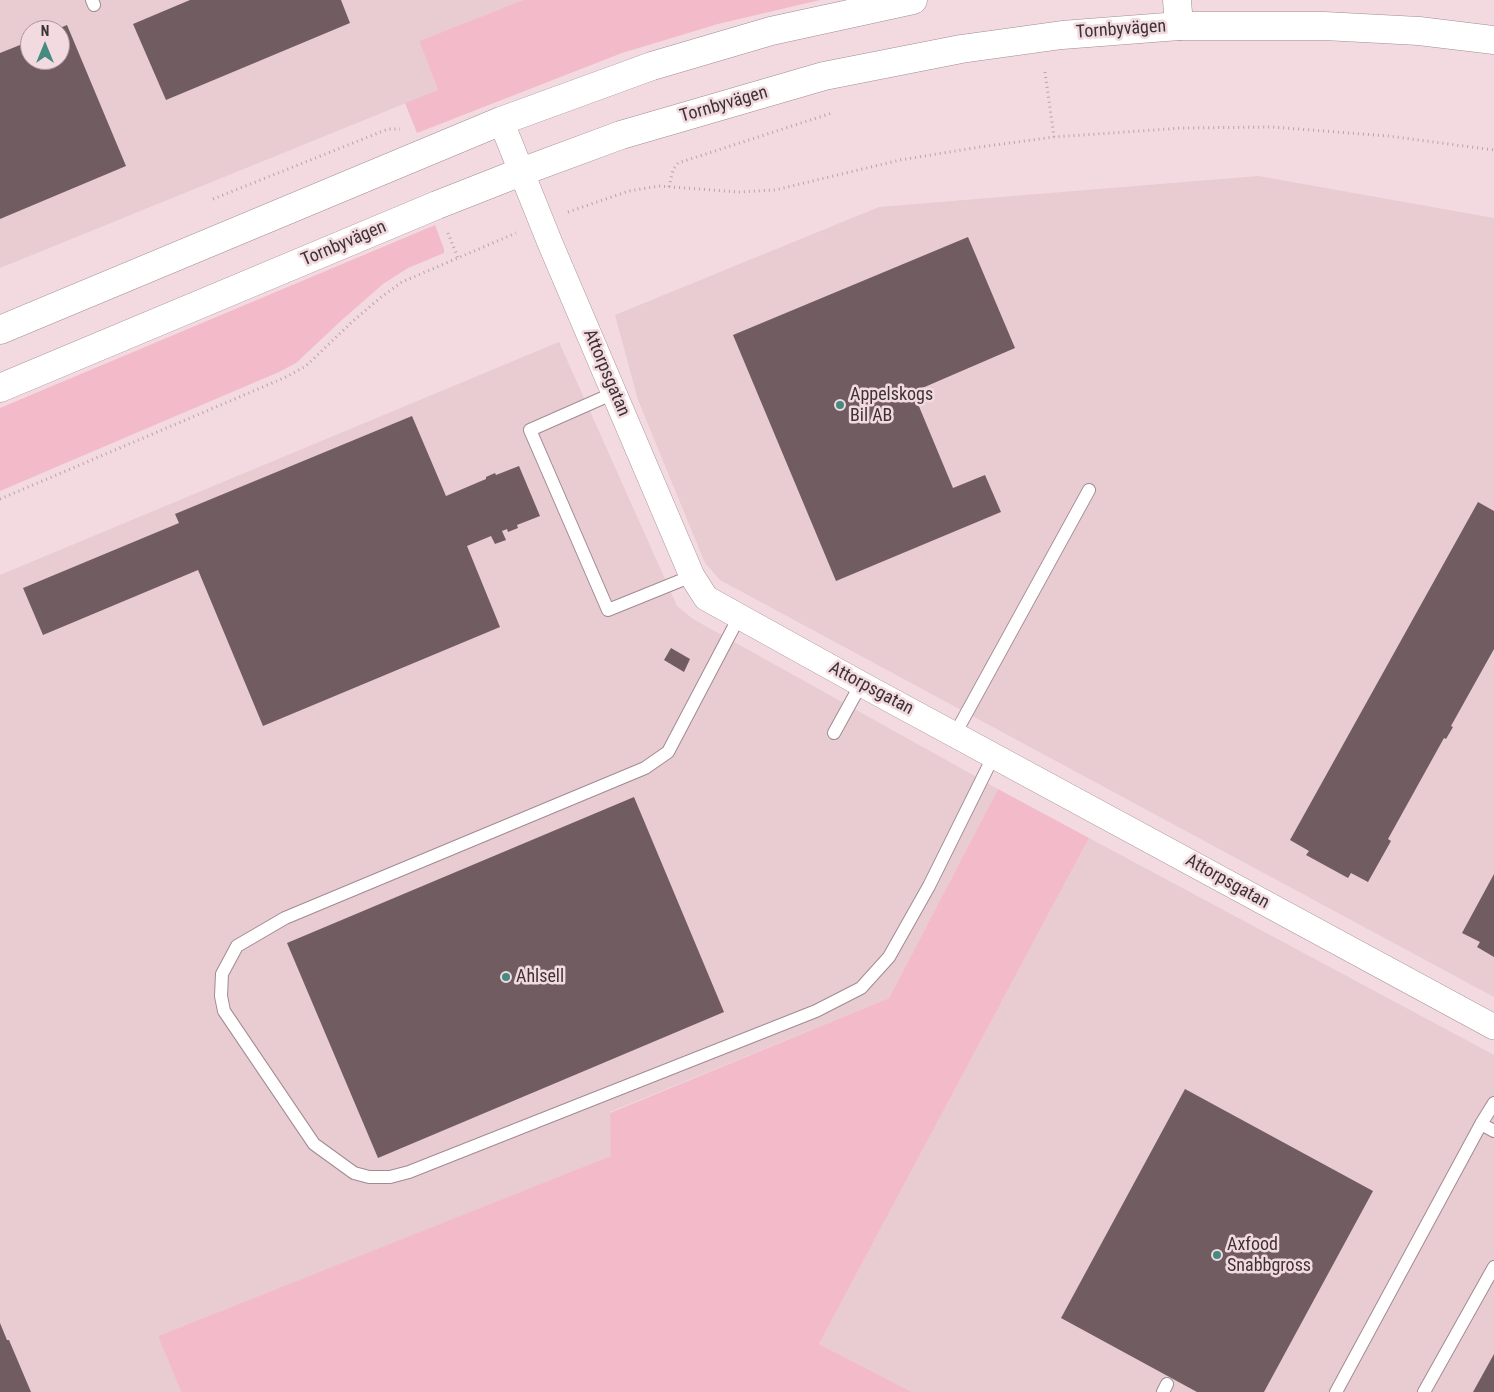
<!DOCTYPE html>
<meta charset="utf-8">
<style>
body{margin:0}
#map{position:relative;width:1494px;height:1392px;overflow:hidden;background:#f2dae0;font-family:"Roboto Condensed",sans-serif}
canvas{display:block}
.north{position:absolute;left:20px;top:20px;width:50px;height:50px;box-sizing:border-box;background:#f2dae0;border:1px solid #a9979c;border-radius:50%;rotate:0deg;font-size:14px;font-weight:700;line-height:20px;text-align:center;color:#3c3335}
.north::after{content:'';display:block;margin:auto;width:18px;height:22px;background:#468b80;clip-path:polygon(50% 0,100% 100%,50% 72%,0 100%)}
</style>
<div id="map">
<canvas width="1494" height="1392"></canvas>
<div class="north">N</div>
</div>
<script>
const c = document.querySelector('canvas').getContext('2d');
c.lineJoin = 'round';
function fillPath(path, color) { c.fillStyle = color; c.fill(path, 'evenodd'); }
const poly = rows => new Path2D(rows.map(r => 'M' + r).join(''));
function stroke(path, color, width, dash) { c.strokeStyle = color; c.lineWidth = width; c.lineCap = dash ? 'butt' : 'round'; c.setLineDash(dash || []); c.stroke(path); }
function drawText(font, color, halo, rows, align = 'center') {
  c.font = font + ' "Roboto Condensed",sans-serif'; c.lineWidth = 5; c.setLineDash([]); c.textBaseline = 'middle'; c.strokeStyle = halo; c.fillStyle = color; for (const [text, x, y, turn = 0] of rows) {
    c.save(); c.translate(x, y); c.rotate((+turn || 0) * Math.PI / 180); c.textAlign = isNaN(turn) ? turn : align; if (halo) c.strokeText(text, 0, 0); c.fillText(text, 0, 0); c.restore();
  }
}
const built = poly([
 [0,0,523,0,419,41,438,90,0,268],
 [30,30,60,30,60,60,30,60],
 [1258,176,1494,218,1494,997,720,580,705,563,638,400,615,315,879,207],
 [559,342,677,606,693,619,998,789,889,998,610,1112,612,1156,158,1336,181,1392,0,1392,0,575],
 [1089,838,1494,1055,1494,1392,912,1392,819,1344]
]);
const green = poly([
 [523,0,820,0,718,24,622,53,417,133,405,103,438,90,419,41],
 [435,225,444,249,444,253,408,268,383,284,343,319,296,363,279,372,0,491,0,408],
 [998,789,1089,838,819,1344,912,1392,181,1392,158,1336,611,1156,610,1113,889,998]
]);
const building = poly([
 [190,0,341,0,350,23,166,100,133,24],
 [67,25,126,166,0,219,0,53,30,41,30,60,60,60,60,30,55,30],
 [968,237,1015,348,913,392,953,488,985,475,1001,512,836,581,733,335],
 [412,416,446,496,486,479,486,477,495,473,496,475,519,466,540,516,517,525,518,528,508,532,507,529,502,531,506,540,495,544,491,536,467,546,500,627,263,726,198,570,43,635,23,588,179,523,175,514],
 [1478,502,1494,511,1494,649,1451,726,1453,727,1446,739,1444,738,1388,839,1391,841,1368,882,1351,873,1348,878,1306,855,1309,851,1290,840],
 [671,648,690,659,684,672,664,660],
 [634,797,724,1012,378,1158,287,943],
 [1494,874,1494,957,1477,947,1480,942,1462,933],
 [1185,1089,1373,1191,1264,1392,1197,1392,1061,1318],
 [0,1323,7,1340,9,1340,31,1392,0,1392],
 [1494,1354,1494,1392,1473,1392]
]);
const path = poly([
 [1045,72,1054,137],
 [669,187,673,170,678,163,832,113],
 [213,199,388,129,400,129],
 [568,212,629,191,659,186,738,192,775,190,900,160,980,147,1054,137,1182,128,1272,127,1388,136,1494,150],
 [448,233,458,258],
 [0,499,284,378,306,366,353,321,380,298,402,282,516,233]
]);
const service = poly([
 [92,0,94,5],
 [614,393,530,430,608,610,692,576],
 [739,617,668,752,645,768,285,918,237,946,222,974,221,996,224,1011,314,1144,354,1173,369,1177,390,1177,409,1172,816,1011,861,988,889,957,929,886,994,755],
 [834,733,861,684],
 [955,734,1089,490],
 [1494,1103,1481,1124,1494,1131],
 [1163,1392,1167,1384],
 [1336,1392,1481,1124],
 [1424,1392,1494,1267]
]);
const minor = poly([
 [501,121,550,243,692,576,706,598,861,684,1494,1027]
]);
const tertiary = poly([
 [1177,0,1179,26]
]);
const secondary = poly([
 [0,330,501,121,652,66,771,31,913,0],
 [0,388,437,205,521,172,621,135,824,76,961,49,1062,35,1179,26,1324,26,1419,31,1494,40]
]);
const markers = [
 [840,405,5,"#468b80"],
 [506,977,5,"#468b80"],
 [1217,1255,5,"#468b80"]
];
const streetNames = [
 ["Tornbyvägen",1121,30,-4],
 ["Tornbyvägen",724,105,-16],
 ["Tornbyvägen",344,244,-23],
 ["Attorpsgatan",606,373,67],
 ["Attorpsgatan",871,689,28],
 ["Attorpsgatan",1227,882,29]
];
const poiNames = [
 ["Appelskogs",850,395],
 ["Bil AB",850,416],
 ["Ahlsell",516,977],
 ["Axfood",1227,1245],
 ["Snabbgross",1227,1266]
];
fillPath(built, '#e9cbd2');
fillPath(green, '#f3bbc9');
fillPath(building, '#715d61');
stroke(service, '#a18b91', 14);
stroke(minor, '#a18b91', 26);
stroke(tertiary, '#a18b91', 29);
stroke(secondary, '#a18b91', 29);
stroke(path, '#b7a4a8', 3, [1, 4]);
stroke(service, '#fff', 12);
stroke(minor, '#fff', 25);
stroke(tertiary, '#fff', 28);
stroke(secondary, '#fff', 28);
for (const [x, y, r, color] of markers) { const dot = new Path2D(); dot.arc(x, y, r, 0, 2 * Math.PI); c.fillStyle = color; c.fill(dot); stroke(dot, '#f2dae0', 2); }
drawText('18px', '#3c3335', '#f2dae0', streetNames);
drawText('18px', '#3c3335', '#f2dae0', poiNames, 'left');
</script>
